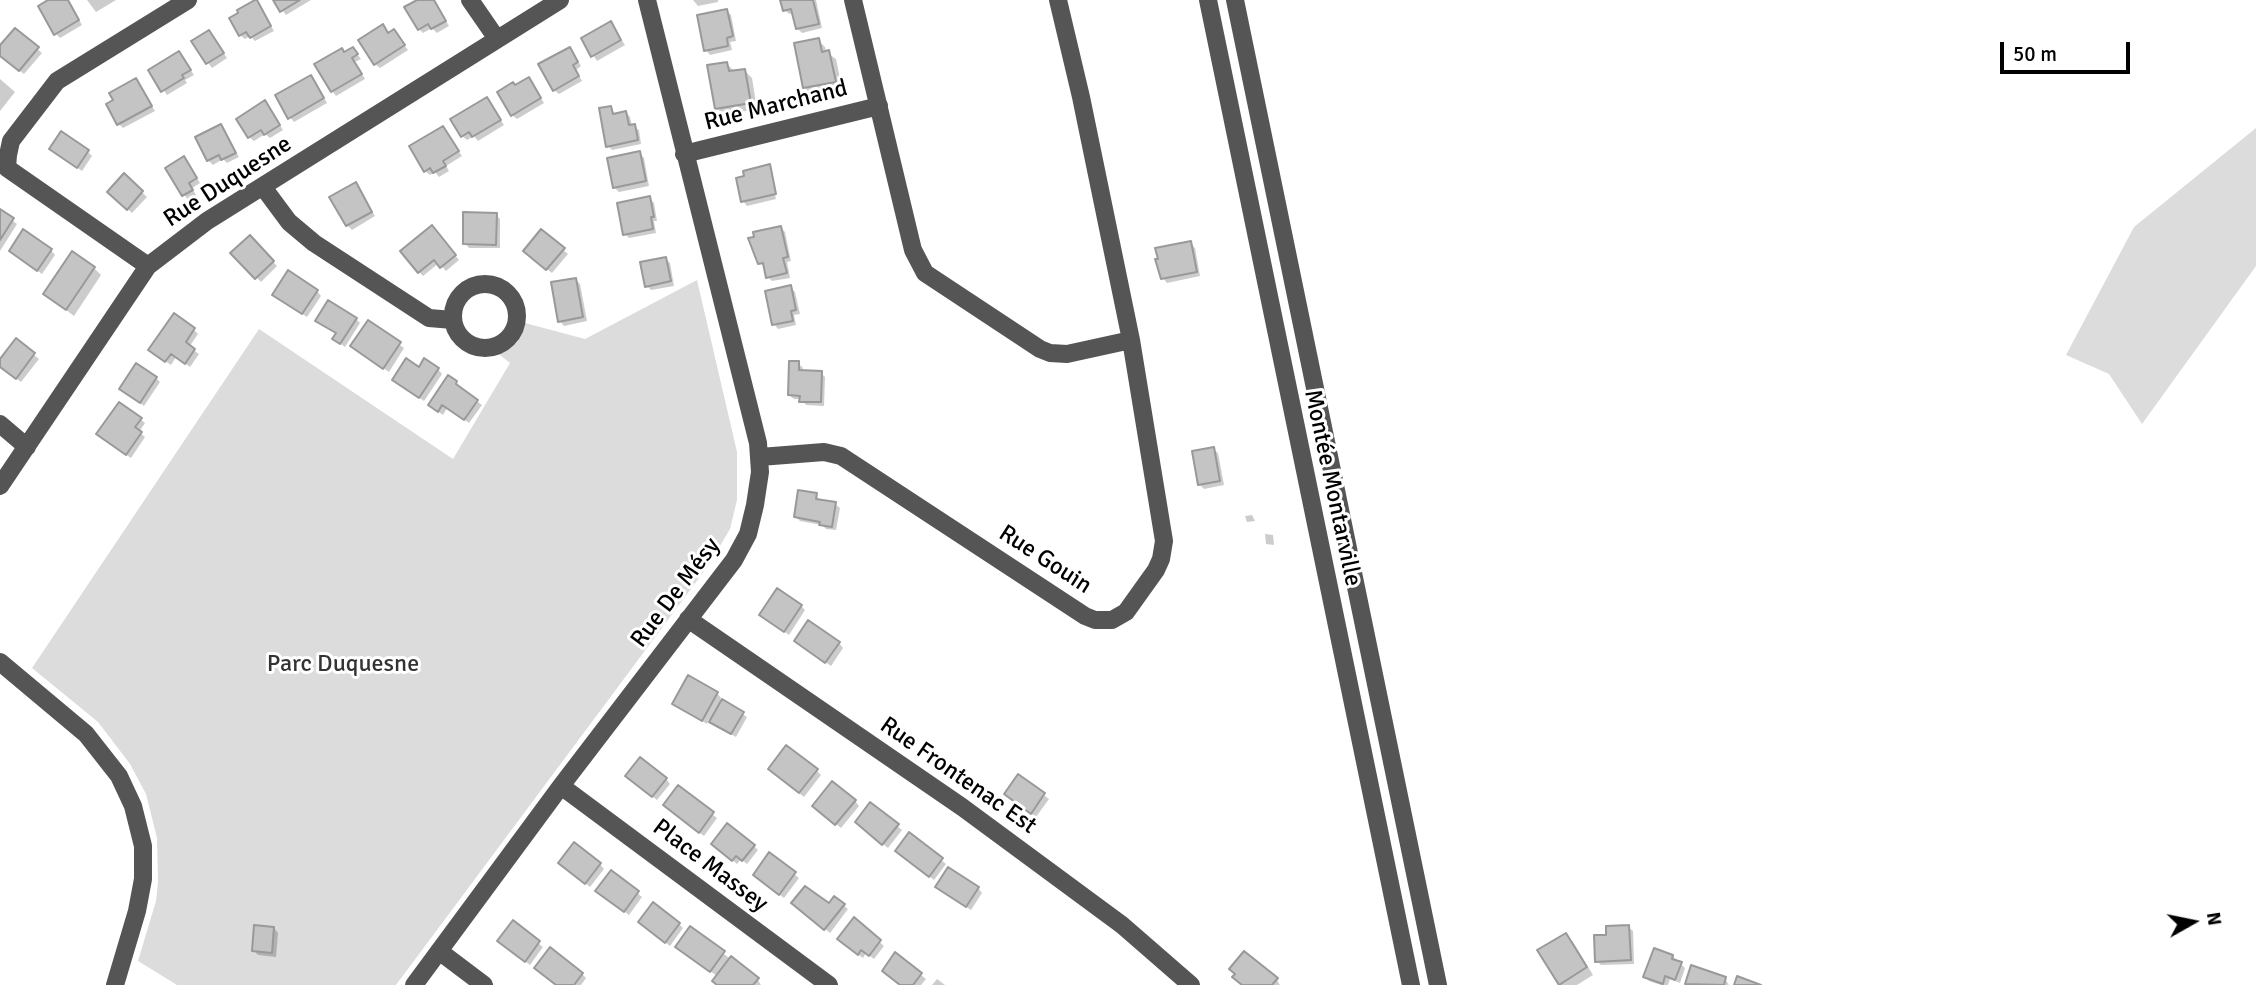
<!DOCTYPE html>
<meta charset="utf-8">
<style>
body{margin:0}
#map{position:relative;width:2256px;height:985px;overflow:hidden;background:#fff;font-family:Signika,sans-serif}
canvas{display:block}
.north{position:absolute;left:2158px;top:887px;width:70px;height:70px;-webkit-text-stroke:5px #fff;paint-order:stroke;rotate:81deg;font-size:19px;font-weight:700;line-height:28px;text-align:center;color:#000}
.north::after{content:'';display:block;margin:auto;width:24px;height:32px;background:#000;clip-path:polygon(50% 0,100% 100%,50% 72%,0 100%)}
.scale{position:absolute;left:2000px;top:42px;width:130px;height:32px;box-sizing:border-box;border:4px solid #000;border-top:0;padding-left:9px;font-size:21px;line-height:24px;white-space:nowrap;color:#000;-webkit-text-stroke:5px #fff;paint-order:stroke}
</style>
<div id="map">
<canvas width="2256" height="985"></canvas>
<div class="north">N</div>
<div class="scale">50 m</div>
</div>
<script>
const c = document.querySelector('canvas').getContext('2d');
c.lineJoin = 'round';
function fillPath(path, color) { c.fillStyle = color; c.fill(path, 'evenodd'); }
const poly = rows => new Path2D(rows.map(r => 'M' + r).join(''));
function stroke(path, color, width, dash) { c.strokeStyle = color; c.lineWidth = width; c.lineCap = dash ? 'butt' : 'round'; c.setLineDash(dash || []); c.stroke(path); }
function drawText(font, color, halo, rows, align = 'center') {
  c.font = font + ' Signika,sans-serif'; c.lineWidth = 6; c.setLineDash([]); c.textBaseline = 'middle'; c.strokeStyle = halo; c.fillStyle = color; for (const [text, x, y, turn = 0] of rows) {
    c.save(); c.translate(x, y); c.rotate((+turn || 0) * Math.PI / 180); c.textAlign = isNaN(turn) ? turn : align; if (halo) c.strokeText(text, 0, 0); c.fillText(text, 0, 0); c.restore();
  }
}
const green = poly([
 [2256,128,2256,266,2142,424,2109,374,2066,355,2134,227],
 [697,280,737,452,737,500,730,529,708,566,396,985,177,985,138,961,156,901,158,882,157,838,146,794,130,764,98,722,32,668,259,329,453,459,510,363,500,355,517,342,525,323,585,339]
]);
const shadow = poly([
 [51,0,68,0,82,25,60,38,56,34],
 [87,0,116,0,96,12],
 [275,0,311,0,286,15],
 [420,0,434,0,449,26,437,33,432,28,423,33,419,29],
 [693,0,718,0,718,2,698,6],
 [782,0,816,0,822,28,802,33,797,28,794,13,789,14,785,10],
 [256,1,274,31,255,41,250,36,245,39,240,35],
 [727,11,731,15,736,41,730,42,732,50,710,55,706,50],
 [611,24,625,45,597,61,583,39],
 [383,26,389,34,394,31,408,50,380,68,375,64],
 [209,32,227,58,212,68,193,42],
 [818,40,825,47,826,52,836,59,842,88,812,95,805,88],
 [0,48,37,49,42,53,24,74,0,55],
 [570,49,581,66,576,70,582,81,559,94,554,90],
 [179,53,194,75,185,80,187,83,167,95,150,70],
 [345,53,357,54,361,59,355,62,365,79,336,96,332,91],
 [727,64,734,71,745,71,752,78,757,109,724,115,717,108],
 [311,77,327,103,294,122,290,117],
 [0,79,15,92,0,111],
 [529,79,544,103,517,119,512,115,516,87],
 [136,80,155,111,123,128,119,124],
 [487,99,504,125,478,141,474,136,467,140,462,136],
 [269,107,283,130,270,138,265,134,254,141,249,137],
 [610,107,615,115,626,112,630,117,632,126,639,130,641,144,612,150,608,146],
 [221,126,239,157,227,163,223,159,213,165,208,160],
 [443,128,462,156,446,166,449,171,439,177,435,172,430,175,425,171],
 [88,152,92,156,82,171,56,153],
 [639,153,644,158,649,186,619,192,614,187],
 [188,163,200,183,192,188,196,195,188,200,167,169],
 [769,166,772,169,769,169,776,199,747,206,743,201],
 [124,176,147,197,132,213,109,192],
 [355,184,375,216,352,230,347,225],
 [649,198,654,203,657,221,654,221,656,233,629,238,625,234],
 [0,211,17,224,0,251],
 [496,215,500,219,500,248,469,248,465,243],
 [781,228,785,232,791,261,787,262,790,278,772,281,768,277,766,267,759,263],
 [436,232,459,260,446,271,439,263,423,276,419,272],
 [250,237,277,266,261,282,233,253],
 [1190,243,1195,248,1200,276,1167,283,1163,278],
 [51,250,55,255,42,274,15,255],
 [563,250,568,254,552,273,530,256],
 [665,258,670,263,674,286,651,290,647,286],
 [94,268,101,275,74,316,45,294],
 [575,279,580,284,587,321,564,326,560,321],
 [790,287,795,292,800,314,794,315,796,325,778,329,774,324],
 [317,291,321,296,307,317,279,299],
 [356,319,360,323,345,347,334,339,337,334,322,325],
 [368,322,404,348,389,372,357,350],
 [194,330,198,334,189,347,199,354,190,367,176,357,171,365,155,354],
 [16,341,39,359,21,382,0,366,0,362],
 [798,363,803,368,802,372,821,373,825,377,824,406,806,405,801,399,794,399,789,395],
 [420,369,438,369,442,374,424,401,399,384],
 [156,378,160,382,144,406,121,389],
 [456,383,460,389,482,405,469,423,447,408,443,415,435,409],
 [140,419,145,423,139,432,145,437,131,458,103,439],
 [1213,449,1218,453,1224,485,1204,489,1199,484],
 [816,495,820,501,835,504,840,508,836,530,826,529,822,525,800,521,796,517],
 [1252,515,1255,521,1247,522,1245,516],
 [1265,534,1273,535,1274,545,1266,544],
 [801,606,805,610,789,635,761,615],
 [839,643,843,648,831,666,801,645],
 [717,693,721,698,720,700,747,717,736,737,716,726,709,719,707,724,674,703],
 [817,771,821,775,804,797,774,773],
 [1019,776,1049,799,1036,817,1010,798],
 [666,779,670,784,657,800,632,780],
 [678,787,717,818,704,836,669,810],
 [855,801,859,806,841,828,819,810],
 [861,826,897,826,902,830,888,848],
 [910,834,946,864,934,880,902,855],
 [754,846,758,850,747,864,741,859,737,864,718,848],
 [769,855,799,878,784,898,759,879],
 [600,864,604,869,590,887,565,867],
 [611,872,642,897,629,915,602,895],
 [978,888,982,893,971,910,942,891],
 [829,905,843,905,848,909,830,933,798,907],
 [854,919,884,946,874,959,866,953,863,958,843,943],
 [513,923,543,947,530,965,504,945],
 [679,924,683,928,670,946,644,926],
 [1628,927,1633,931,1634,964,1601,965,1597,961,1608,936],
 [274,928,278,933,276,957,258,955,254,951],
 [690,928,758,980,761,985,718,985,717,976,682,951],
 [1566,935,1573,942,1593,975,1577,985,1561,985,1540,951],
 [1244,953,1277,980,1280,985,1244,985],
 [896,955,926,979,921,985,901,985],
 [1673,956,1685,968,1680,983,1670,979,1668,985,1661,985,1649,981,1645,976],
 [582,974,586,978,581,985,557,985],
 [937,979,945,985,932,985],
 [1725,979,1729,985,1687,984]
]);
const building = poly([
 [48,0,68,0,79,20,54,35,38,6,48,0],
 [255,0,257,0,271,26,250,38,246,32,239,36,229,18,238,13,237,10,255,0],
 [273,0,300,0,280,12,273,0],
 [417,0,434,0,446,21,431,29,428,24,418,30,404,7,417,0],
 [780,0,813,0,819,24,796,29,791,9,783,11,780,0],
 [727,9,733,36,727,38,728,46,704,51,697,15,727,9],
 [611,21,621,40,591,57,581,38,611,21],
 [383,24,388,33,394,29,405,45,374,65,358,40,383,24],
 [15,28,39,47,19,71,0,56,0,45,15,28],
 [209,30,224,53,206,64,191,41,209,30],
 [819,38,822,52,829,50,836,82,803,88,794,43,819,38],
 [353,47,358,54,352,58,362,74,331,92,314,64,342,48,344,52,353,47],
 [570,47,578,62,573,65,579,76,553,91,538,64,570,47],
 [179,51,191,70,182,75,184,78,161,92,148,70,179,51],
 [727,62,729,71,745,69,751,103,715,109,707,65,727,62],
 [311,75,324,98,288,119,275,95,311,75],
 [529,77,541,98,511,116,497,92,513,82,515,85,529,77],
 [136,78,152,106,117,125,106,104,113,100,109,93,136,78],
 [487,97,501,120,472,137,469,132,461,137,450,119,487,97],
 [265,100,280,125,264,135,261,130,248,138,236,119,265,100],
 [611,106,613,114,626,111,629,125,635,124,638,140,606,147,599,108,611,106],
 [221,124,236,153,221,160,219,155,207,161,195,137,221,124],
 [443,126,459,151,443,161,446,166,433,173,430,168,424,172,409,146,443,126],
 [61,131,89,150,77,168,49,149,61,131],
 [640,151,646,181,613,188,607,158,640,151],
 [184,156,197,178,189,183,193,190,182,196,165,168,184,156],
 [770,164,776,194,741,202,736,178,744,176,743,171,770,164],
 [124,173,143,191,127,210,107,192,124,173],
 [356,182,372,212,346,226,329,197,356,182],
 [650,196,654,217,651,217,653,229,623,235,617,203,650,196],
 [0,209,14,218,0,240,0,209],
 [463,212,497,213,496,245,463,244,463,212],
 [432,225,456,255,440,268,434,260,418,273,400,251,432,225],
 [781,226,788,257,783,258,787,273,766,278,763,263,758,264,748,238,754,237,753,232,781,226],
 [23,229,52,249,37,271,9,251,23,229],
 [541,229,565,248,546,270,523,251,541,229],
 [250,235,274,261,255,279,230,253,250,235],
 [1191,241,1197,272,1161,279,1155,259,1158,259,1155,248,1191,241],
 [72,251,95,267,66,310,43,294,72,251],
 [666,257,671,281,645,287,640,262,666,257],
 [288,270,318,290,302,314,272,295,288,270],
 [576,278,583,317,558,322,551,282,576,278],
 [791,285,796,310,791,311,793,321,772,325,765,291,791,285],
 [328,300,357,318,340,344,332,339,336,333,315,321,328,300],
 [174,313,195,328,186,342,195,349,185,364,171,354,165,362,148,350,174,313],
 [368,320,401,342,383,369,350,346,368,320],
 [16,338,35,353,16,379,0,367,0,359,16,338],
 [406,358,419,367,424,358,439,368,419,398,392,380,406,358],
 [789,361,799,361,799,370,822,371,821,402,799,402,800,396,788,395,789,361],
 [136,363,157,377,140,403,119,389,136,363],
 [448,375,457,381,456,384,478,400,464,420,442,405,438,412,428,405,448,375],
 [119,402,142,418,135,427,142,432,126,455,96,434,119,402],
 [1214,447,1220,481,1198,485,1192,451,1214,447],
 [798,490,817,493,816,499,836,502,832,527,819,525,820,522,794,517,798,490],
 [777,588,802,605,784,632,759,615,777,588],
 [808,620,840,642,825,663,794,641,808,620],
 [688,675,718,692,702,721,672,704,688,675],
 [722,699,744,712,731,734,709,722,722,699],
 [786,745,818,769,799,793,768,769,786,745],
 [640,757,667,778,652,797,625,776,640,757],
 [1018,774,1045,793,1031,814,1004,794,1018,774],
 [832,781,856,800,835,825,812,806,832,781],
 [678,785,714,812,699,833,663,805,678,785],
 [870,802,899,824,882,845,855,822,870,802],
 [727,823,755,845,742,861,736,856,732,861,711,844,727,823],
 [909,832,943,858,929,877,895,851,909,832],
 [574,842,601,863,585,884,558,863,574,842],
 [769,852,796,872,779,895,753,875,769,852],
 [948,867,979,887,966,907,935,887,948,867],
 [611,870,639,891,624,912,595,891,611,870],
 [805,886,829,903,834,896,845,904,824,930,791,903,805,886],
 [653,902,680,923,665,943,638,922,653,902],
 [854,917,881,940,869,956,861,950,858,955,837,939,854,917],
 [513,920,540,941,525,962,497,941,513,920],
 [254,925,274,927,272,953,252,951,254,925],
 [1629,925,1631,960,1595,962,1594,935,1606,935,1606,926,1629,925],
 [690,926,725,951,710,972,675,947,690,926],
 [1566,933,1587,967,1559,985,1537,950,1566,933],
 [550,947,583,973,574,985,556,985,534,968,550,947],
 [1654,948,1673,955,1672,959,1682,962,1675,980,1665,976,1663,984,1643,977,1654,948],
 [1244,951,1278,978,1272,985,1242,985,1232,977,1235,974,1229,969,1244,951],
 [895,952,922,973,913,985,900,985,882,971,895,952],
 [731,956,759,978,753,985,717,985,712,981,731,956],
 [1691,965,1726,977,1724,985,1685,984,1691,965],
 [1737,976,1761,985,1734,985,1737,976]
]);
const minor = poly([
 [470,0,497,39],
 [853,0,913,250,925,273,1040,349,1050,353,1067,354,1131,340],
 [1208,0,1411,985],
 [1235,0,1438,985],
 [684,154,879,106],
 [263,187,289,222,314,243,429,318,453,320],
 [148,266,7,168,8,155,11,141,57,81,188,0],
 '453 316a32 32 0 1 1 64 0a32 32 0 1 1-64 0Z',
 [0,424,27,447],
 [760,457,824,452,841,456,1085,616,1095,620,1112,620,1126,612,1156,570,1161,559,1164,541,1131,340,1081,97,1058,0],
 [0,486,148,266,207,221,560,0],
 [688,619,962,807,1122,925,1191,985],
 [0,662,86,734,119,776,133,806,143,846,143,879,137,911,115,985],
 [561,786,829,985],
 [439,951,484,985],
 [414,985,561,786,734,560,748,534,755,505,760,472,758,443,647,0]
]);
const streetNames = [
 ["Rue Marchand",776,106,-14],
 ["Rue Duquesne",228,182,-33],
 ["Montée Montarville",1332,488,78],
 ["Rue Gouin",1045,560,33],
 ["Rue De Mésy",676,593,-53],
 ["Rue Frontenac Est",958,776,35],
 ["Place Massey",710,866,37]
];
const parkNames = [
 ["Parc Duquesne",343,665]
];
fillPath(green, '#dcdcdc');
fillPath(shadow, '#0003');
fillPath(building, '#c4c4c4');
stroke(building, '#999', 2);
stroke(minor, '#555', 18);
drawText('24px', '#000', '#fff', streetNames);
drawText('24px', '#333', '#fff', parkNames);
</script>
